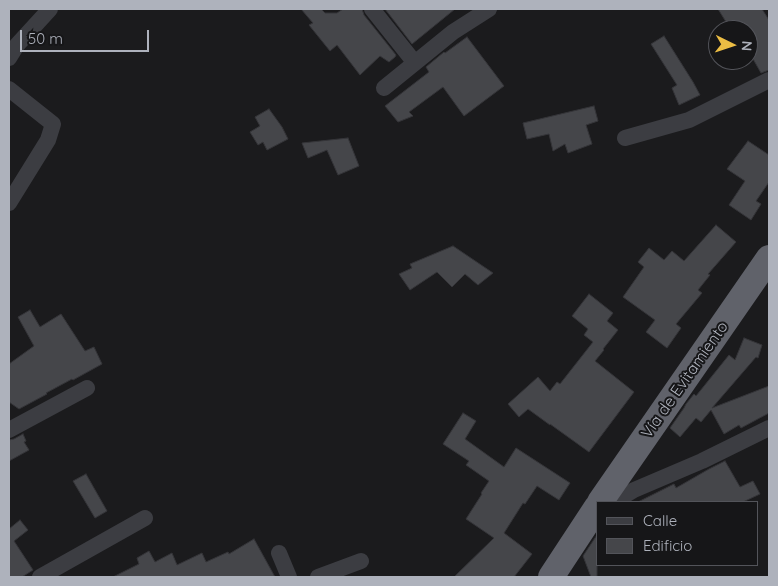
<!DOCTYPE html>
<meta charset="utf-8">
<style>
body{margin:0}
#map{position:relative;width:778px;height:586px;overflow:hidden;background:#1b1b1d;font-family:Quicksand,sans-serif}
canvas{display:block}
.frame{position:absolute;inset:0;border:10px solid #aeb2bc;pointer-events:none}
.legend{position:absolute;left:596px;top:501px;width:162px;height:65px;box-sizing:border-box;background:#161618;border:1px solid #53545a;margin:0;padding:6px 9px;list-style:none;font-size:15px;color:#aeb2bc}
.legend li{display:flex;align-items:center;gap:10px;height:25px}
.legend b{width:25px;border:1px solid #53545a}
.north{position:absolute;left:708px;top:20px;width:50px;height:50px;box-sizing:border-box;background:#161618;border:1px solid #53545a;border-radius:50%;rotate:94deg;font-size:14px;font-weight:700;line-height:20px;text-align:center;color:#aeb2bc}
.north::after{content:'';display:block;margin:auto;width:18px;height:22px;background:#ecbd44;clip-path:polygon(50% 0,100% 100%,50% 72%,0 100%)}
.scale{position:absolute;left:20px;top:30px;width:129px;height:22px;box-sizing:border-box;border:2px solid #aeb2bc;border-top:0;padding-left:6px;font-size:15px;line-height:18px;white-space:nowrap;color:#aeb2bc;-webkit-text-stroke:4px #161618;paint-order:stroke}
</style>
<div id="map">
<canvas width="778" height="586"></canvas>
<div class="frame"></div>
<ul class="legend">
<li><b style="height:6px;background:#3c3d42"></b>Calle</li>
<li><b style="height:14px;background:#45464a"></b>Edificio</li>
</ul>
<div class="north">N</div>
<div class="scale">50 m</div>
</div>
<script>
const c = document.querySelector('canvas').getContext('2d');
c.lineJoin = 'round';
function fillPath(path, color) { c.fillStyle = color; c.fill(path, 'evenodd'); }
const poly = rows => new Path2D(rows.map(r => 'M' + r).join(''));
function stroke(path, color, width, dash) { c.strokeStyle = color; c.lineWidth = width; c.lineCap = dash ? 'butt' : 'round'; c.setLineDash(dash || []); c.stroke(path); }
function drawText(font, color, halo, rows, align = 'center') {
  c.font = font + ' Quicksand,sans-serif'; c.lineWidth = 4; c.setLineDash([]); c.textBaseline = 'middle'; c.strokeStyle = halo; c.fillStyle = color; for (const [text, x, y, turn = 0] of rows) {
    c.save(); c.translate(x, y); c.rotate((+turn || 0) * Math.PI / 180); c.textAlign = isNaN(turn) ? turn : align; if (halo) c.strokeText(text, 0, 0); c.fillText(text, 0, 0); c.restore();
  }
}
const building = poly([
 [301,9,321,9,325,13,337,13,343,9,362,9,364,15,396,55,395,57,389,62,380,56,360,75,337,45,330,51,309,25,313,23,301,9],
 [385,9,455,9,412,44,385,9],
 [718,9,762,9,769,20,769,70,761,73,748,50,748,30,737,30,733,23,728,25,718,9],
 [664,36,693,82,700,95,679,105,672,88,677,85,651,44,664,36],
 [467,37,504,86,464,116,443,87,409,112,413,116,398,122,385,106,429,72,426,67,444,52,445,53,467,37],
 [594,106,598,121,586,125,592,144,568,153,565,144,553,151,549,134,527,139,523,123,594,106],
 [269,109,282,127,288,139,267,150,263,142,258,145,250,132,260,126,255,117,269,109],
 [348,138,359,166,338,175,327,150,308,158,302,143,348,138],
 [748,141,769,155,769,182,756,201,761,204,751,220,729,205,745,181,727,169,748,141],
 [716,225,736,242,708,274,710,275,698,290,702,293,676,324,681,328,667,348,646,332,655,320,623,297,644,267,638,262,649,248,664,260,672,251,684,261,716,225],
 [453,246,493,273,478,285,465,274,452,287,437,272,410,290,399,274,412,268,410,264,453,246],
 [589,294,613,313,607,321,618,330,603,349,604,350,595,361,634,392,589,452,550,424,550,425,528,409,519,417,508,404,538,377,550,391,557,382,560,384,593,342,584,335,588,329,572,316,589,294],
 [30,310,40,327,61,314,85,351,94,347,102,364,73,380,72,379,46,393,47,394,19,409,9,402,9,364,34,346,18,317,30,310],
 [744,338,762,345,758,358,756,357,712,408,769,386,769,413,741,428,739,425,724,434,711,410,701,422,696,418,680,437,670,428,684,408,686,404,694,394,696,396,729,355,735,360,744,338],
 [463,413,476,421,465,439,504,467,516,448,570,483,559,500,537,486,525,504,523,503,504,533,532,554,514,577,454,577,494,538,466,519,482,494,481,493,489,481,466,465,469,461,443,444,463,413],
 [23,434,26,441,24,442,29,450,9,461,9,440,14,439,23,434],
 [725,461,740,487,753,481,760,494,743,502,638,502,674,484,676,488,709,469,725,461],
 [86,474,107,511,95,518,73,481,86,474],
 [20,520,28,530,14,541,33,570,22,577,9,577,9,529,20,520],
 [597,535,597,577,591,577,583,556,597,535],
 [254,539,275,577,113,577,139,564,137,558,149,551,155,562,172,553,177,565,202,553,206,562,228,552,229,554,254,539]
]);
const minor = poly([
 [372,9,415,63],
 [9,58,17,45,50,9],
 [384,88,453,32,489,9],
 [9,89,53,124,48,140,9,203],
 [625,138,689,120,769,80],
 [9,430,87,388],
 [614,502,634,490,702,461,769,428],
 [279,553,289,577],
 [40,577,145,518],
 [318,577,361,561]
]);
const trunk = poly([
 [600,502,769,258],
 [551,577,597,507]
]);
const streetNames = [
 ["Vía de Evitamiento",685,380,-55]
];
fillPath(building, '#45464a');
stroke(building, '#353539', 1);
stroke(minor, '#3c3d42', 16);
stroke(trunk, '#60626a', 26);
drawText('16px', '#aeb2bc', '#161618', streetNames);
</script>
